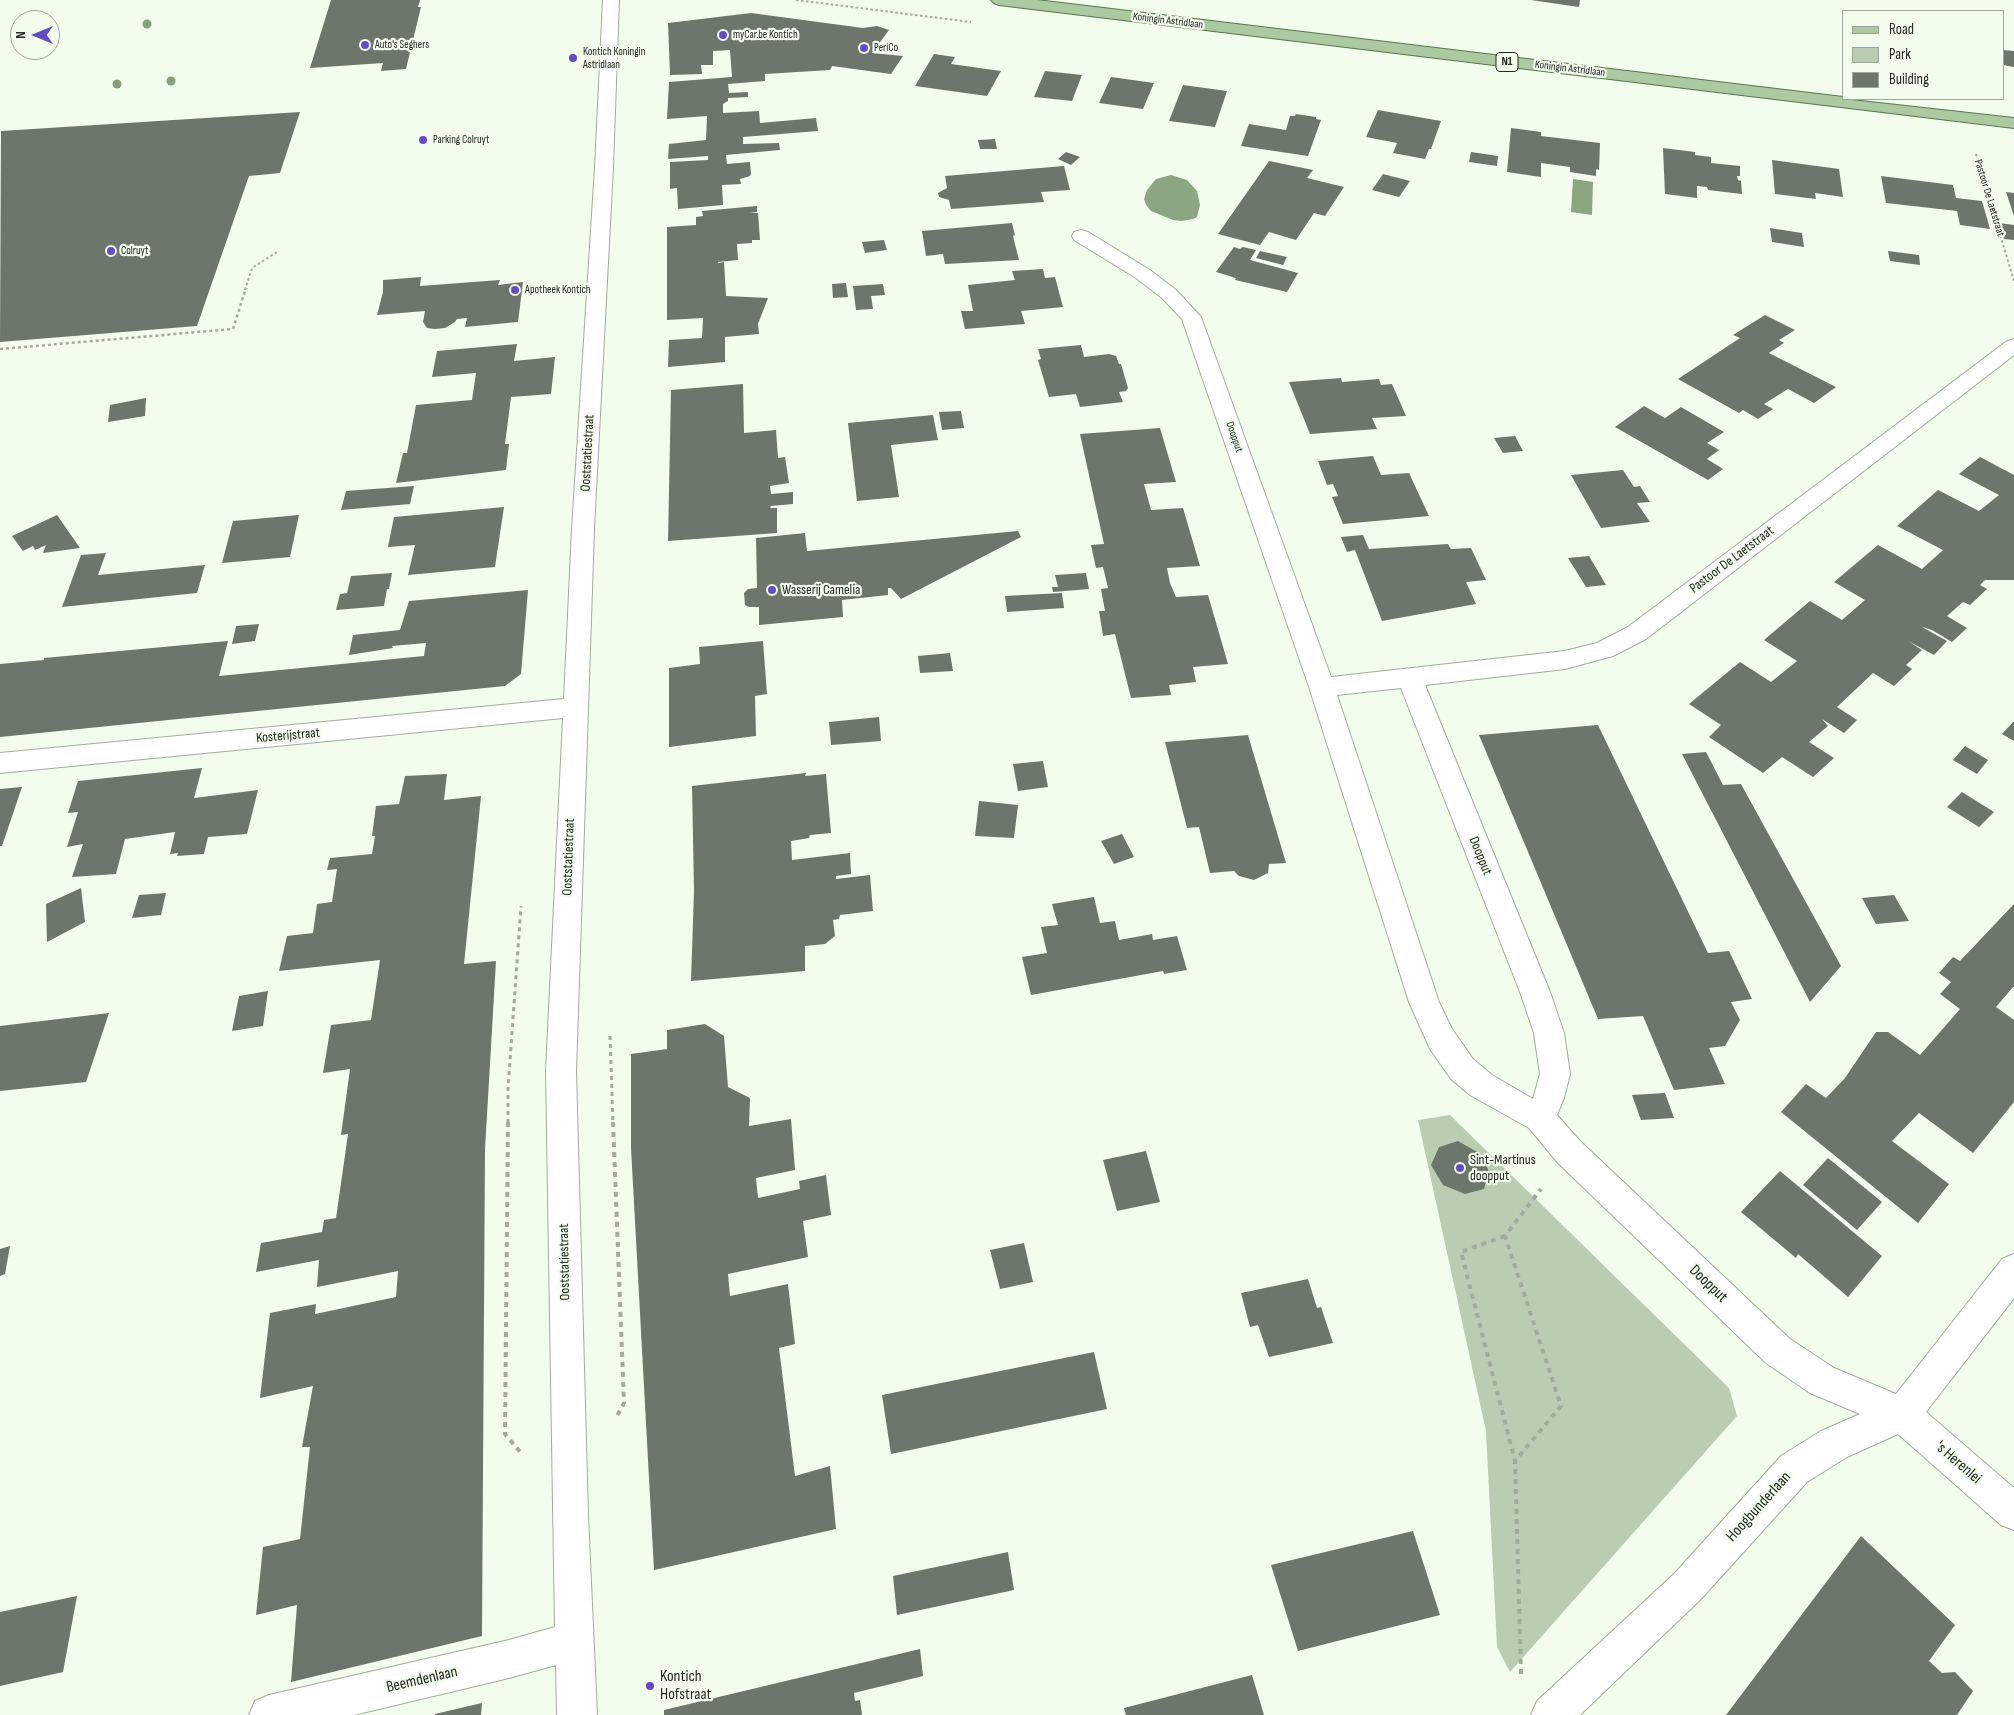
<!DOCTYPE html>
<style>
body{margin:0}
#map{position:relative;width:2014px;height:1715px;overflow:hidden;background:#f2fdee;font-family:"Sofia Sans Condensed",sans-serif}
canvas{display:block}
.legend{position:absolute;left:1842px;top:10px;width:162px;height:90px;box-sizing:border-box;background:#f2fdee;border:1px solid #9fa79c;margin:0;padding:6px 9px;list-style:none;font-size:15px;color:#232721}
.legend li{display:flex;align-items:center;gap:10px;height:25px}
.legend b{width:25px;border:1px solid #9fa79c}
.north{position:absolute;left:10px;top:10px;width:50px;height:50px;box-sizing:border-box;background:#f2fdee;border:1px solid #9fa79c;border-radius:50%;rotate:270deg;font-size:14px;font-weight:700;line-height:20px;text-align:center;color:#232721}
.north::after{content:'';display:block;margin:auto;width:18px;height:22px;background:#644cc5;clip-path:polygon(50% 0,100% 100%,50% 72%,0 100%)}
</style>
<div id="map">
<canvas width="2014" height="1715"></canvas>
<ul class="legend">
<li><b style="height:6px;background:#acc9a1"></b>Road</li>
<li><b style="height:14px;background:#bacdb3"></b>Park</li>
<li><b style="height:14px;background:#6d766a"></b>Building</li>
</ul>
<div class="north">N</div>
</div>
<script>
const c = document.querySelector('canvas').getContext('2d');
c.lineJoin = 'round';
function fillPath(path, color) { c.fillStyle = color; c.fill(path, 'evenodd'); }
const poly = rows => new Path2D(rows.map(r => 'M' + r).join(''));
function stroke(path, color, width, dash) { c.strokeStyle = color; c.lineWidth = width; c.lineCap = dash ? 'butt' : 'round'; c.setLineDash(dash || []); c.stroke(path); }
function drawText(font, color, halo, rows, align = 'center') {
  c.font = font + ' "Sofia Sans Condensed",sans-serif'; c.lineWidth = 4.5; c.setLineDash([]); c.textBaseline = 'middle'; c.strokeStyle = halo; c.fillStyle = color; for (const [text, x, y, turn = 0] of rows) {
    c.save(); c.translate(x, y); c.rotate((+turn || 0) * Math.PI / 180); c.textAlign = isNaN(turn) ? turn : align; if (halo) c.strokeText(text, 0, 0); c.fillText(text, 0, 0); c.restore();
  }
}
const green = poly([
 [1450,1115,1729,1388,1737,1416,1510,1672,1497,1647,1486,1431,1418,1120]
]);
const water = poly([
 [1171,175,1187,180,1197,191,1200,205,1197,217,1193,219,1181,221,1173,220,1151,211,1146,205,1144,199,1147,190,1156,179],
 [1573,179,1593,182,1592,215,1571,212]
]);
const building = poly([
 [331,0,420,0,418,7,421,7,406,69,381,71,383,63,310,68],
 [1531,0,1580,0,1579,7],
 [751,13,863,28,877,26,889,30,872,53,903,56,891,74,832,66,830,70,765,74,765,81,728,84,729,93,748,92,748,97,728,98,728,101,723,104,723,113,759,111,760,123,816,118,818,131,743,137,743,144,779,143,780,150,726,155,727,164,750,162,751,174,750,176,740,179,741,184,722,185,723,205,678,209,677,188,670,189,670,162,708,160,708,156,668,159,669,144,706,140,707,116,667,119,669,82,732,77,730,50,713,51,713,65,701,65,702,74,670,75,668,23],
 [2003,50,2014,51,2014,67,2003,65],
 [934,54,955,57,951,64,1001,71,987,96,915,86],
 [1045,71,1082,75,1072,101,1034,97],
 [1111,77,1154,83,1143,109,1099,103],
 [1183,85,1227,91,1215,127,1169,121],
 [1378,110,1441,121,1431,149,1429,149,1425,159,1393,153,1397,143,1366,137],
 [300,112,280,173,249,176,197,326,0,342,1,131],
 [1296,114,1316,117,1316,119,1321,120,1308,156,1241,146,1249,124,1286,130,1290,116,1295,116],
 [1511,128,1541,132,1541,136,1600,143,1599,170,1596,169,1596,176,1570,172,1570,167,1541,163,1541,177,1507,172],
 [995,139,997,149,980,149,978,140],
 [1663,148,1695,152,1695,155,1711,157,1711,163,1740,166,1740,176,1737,176,1738,180,1741,181,1742,194,1708,190,1707,187,1697,186,1697,198,1665,194],
 [1066,152,1080,157,1071,165,1058,159],
 [1471,152,1498,156,1497,166,1469,162],
 [1772,160,1839,169,1843,197,1815,193,1816,199,1775,194],
 [1269,161,1313,170,1307,178,1344,187,1325,216,1314,213,1296,240,1269,232,1260,245,1218,234],
 [1064,166,1070,190,1041,192,1044,202,951,209,949,200,939,197,938,193,947,188,945,176],
 [1383,174,1410,181,1399,197,1372,190],
 [1881,176,1953,185,1956,198,1982,201,1990,229,1960,225,1957,211,1886,203],
 [2006,192,2014,193,2014,216],
 [757,206,757,212,750,213,758,213,760,240,752,240,752,243,737,244,738,260,718,262,718,263,724,262,726,296,768,298,758,324,759,334,725,337,725,362,668,367,669,340,702,338,703,318,667,320,667,227,696,225,696,217,703,216,702,211],
 [1012,223,1015,235,1013,236,1019,260,945,264,943,254,926,256,922,231],
 [1999,223,2014,225,2014,240,2004,239],
 [1770,228,1802,233,1804,247,1772,242],
 [884,240,887,250,865,253,862,242],
 [1234,247,1240,249,1243,247,1256,250,1250,260,1298,273,1287,292,1235,280,1236,278,1216,272],
 [1260,251,1287,257,1283,265,1256,258],
 [1888,251,1919,255,1920,265,1890,261],
 [1043,269,1045,278,1055,277,1063,307,1021,311,1025,324,965,329,961,311,973,311,968,285,1015,280,1012,271],
 [421,277,420,286,500,280,498,285,523,282,518,322,465,327,467,318,457,319,455,322,445,328,435,329,427,328,423,322,425,311,377,315,383,292,383,280],
 [846,283,848,297,833,298,832,284],
 [883,284,885,295,871,296,873,309,856,310,853,286],
 [1765,315,1795,330,1779,340,1784,343,1769,353,1836,387,1814,403,1788,389,1764,404,1773,409,1758,419,1743,410,1739,413,1678,379,1740,338,1733,335],
 [517,344,514,361,555,357,551,394,511,397,505,444,509,444,506,470,396,483,403,453,407,453,416,405,472,400,476,373,432,377,437,351],
 [1081,345,1084,357,1109,354,1116,356,1119,364,1121,364,1128,388,1126,391,1119,392,1123,402,1080,407,1076,394,1049,397,1038,360,1041,359,1038,349],
 [1341,378,1342,382,1379,379,1381,385,1392,384,1406,416,1372,418,1377,429,1310,434,1289,382],
 [743,384,744,433,776,430,778,458,785,457,789,483,770,486,771,494,793,492,793,504,771,506,770,508,777,508,777,533,668,541,671,390],
 [146,398,145,416,108,422,110,405],
 [1644,406,1665,418,1681,407,1724,432,1707,443,1719,450,1707,459,1723,469,1708,480,1615,427],
 [961,411,964,428,942,430,939,412],
 [933,415,938,440,891,445,899,497,857,501,848,423],
 [1160,428,1176,482,1144,484,1151,510,1183,508,1200,566,1167,568,1170,583,1176,597,1208,595,1228,664,1193,667,1196,682,1169,685,1171,695,1131,698,1115,634,1103,636,1099,611,1105,611,1101,589,1108,588,1103,567,1096,568,1091,545,1104,544,1080,434],
 [1515,436,1523,451,1503,453,1494,438],
 [1373,456,1381,475,1409,473,1429,516,1343,524,1332,497,1338,496,1333,484,1327,485,1318,461],
 [1980,457,2014,475,2014,580,1985,580,1980,585,1987,589,1970,605,1963,602,1947,616,1967,628,1952,642,1932,630,1922,627,1947,641,1934,655,1908,641,1922,650,1906,665,1912,669,1894,686,1873,673,1837,707,1857,720,1844,733,1822,719,1828,726,1809,742,1834,758,1813,777,1782,757,1763,773,1709,737,1721,725,1689,704,1740,662,1771,682,1797,661,1764,640,1810,601,1842,620,1865,600,1834,582,1878,545,1922,569,1943,550,1897,526,1938,490,1979,511,1999,495,1959,474],
 [1623,470,1634,487,1640,486,1650,502,1637,503,1650,522,1601,528,1571,475],
 [414,486,410,504,341,510,346,491],
 [504,507,495,567,408,575,415,545,388,547,394,517],
 [57,515,80,548,43,553,46,545,35,550,33,546,23,551,12,536],
 [299,515,290,557,222,563,233,521],
 [1018,531,1021,537,901,599,891,588,888,588,888,595,842,600,843,617,759,625,759,607,749,607,745,605,744,593,748,589,757,588,756,538,805,533,807,551],
 [1363,535,1369,549,1448,544,1451,549,1471,548,1486,580,1466,582,1476,604,1382,621,1355,550,1347,552,1341,537],
 [106,553,98,575,205,565,197,593,62,607,81,555],
 [1589,556,1606,585,1586,587,1568,558],
 [392,573,389,589,387,589,384,606,336,610,340,594,347,593,351,576],
 [1086,573,1089,589,1053,592,1052,587,1058,587,1055,575],
 [528,590,521,674,505,686,0,737,0,664,44,660,44,658,228,641,219,676,424,656,426,643,392,646,393,648,349,655,353,635,400,630,409,601],
 [1062,593,1064,608,1007,612,1005,596],
 [259,624,255,641,232,644,236,626],
 [763,641,767,694,755,696,756,736,669,747,669,668,700,664,699,647],
 [950,653,953,671,920,673,918,656],
 [879,717,881,741,831,745,829,722],
 [2014,721,2014,741,2002,734],
 [1598,725,1708,953,1729,951,1752,999,1731,1002,1740,1020,1725,1046,1709,1048,1725,1084,1674,1090,1643,1016,1598,1019,1479,735],
 [1248,735,1286,863,1269,864,1268,873,1254,880,1239,876,1234,871,1210,873,1199,827,1187,828,1165,742],
 [1965,746,1988,760,1977,774,1953,760],
 [1706,752,1723,785,1741,784,1841,966,1810,1002,1682,754],
 [1043,761,1048,787,1018,791,1013,764],
 [202,768,194,798,258,790,247,834,208,837,204,854,177,856,178,853,170,854,175,832,125,839,116,874,72,877,83,844,67,847,78,812,68,813,78,781],
 [806,773,805,776,826,774,831,833,810,835,809,838,791,841,792,860,850,853,851,874,836,876,836,879,870,875,873,911,840,915,839,919,833,920,835,936,825,944,805,946,805,971,691,981,694,891,692,786],
 [447,774,444,800,481,796,464,964,496,961,485,1149,482,1631,482,1636,291,1682,297,1605,256,1615,263,1547,300,1539,310,1447,302,1447,313,1386,260,1398,270,1313,316,1304,315,1314,396,1297,398,1271,317,1287,319,1260,256,1272,261,1243,322,1232,324,1220,336,1218,348,1134,341,1135,350,1069,323,1073,331,1025,371,1020,380,960,279,971,287,936,313,933,317,904,332,902,337,869,327,870,330,858,372,854,375,836,372,836,376,806,399,804,405,776],
 [22,787,2,846,0,846,0,789],
 [1962,792,1994,812,1979,827,1947,807],
 [979,801,1018,805,1014,838,975,836],
 [1122,834,1134,857,1114,864,1101,841],
 [81,888,85,922,47,942,46,904],
 [166,893,161,915,132,918,139,895],
 [1894,895,1909,921,1876,924,1862,898],
 [1094,897,1100,923,1115,921,1119,940,1152,934,1153,940,1177,936,1187,970,1164,974,1163,971,1031,995,1022,957,1047,953,1041,927,1058,925,1052,904],
 [2014,904,2014,986,1996,1007,2014,1020,2014,1102,1973,1153,1919,1113,1892,1141,1949,1184,1918,1223,1781,1112,1806,1084,1826,1098,1845,1078,1876,1032,1888,1032,1920,1055,1960,1009,1940,994,1951,982,1939,973,1953,957,1960,961],
 [268,991,263,1026,232,1031,239,996],
 [109,1013,86,1082,0,1091,0,1026],
 [705,1024,724,1036,728,1087,750,1098,749,1126,791,1119,795,1170,756,1178,758,1198,800,1189,799,1181,826,1175,831,1215,803,1221,808,1257,728,1274,730,1296,788,1284,795,1344,779,1348,795,1476,830,1466,836,1529,654,1570,631,1148,631,1054,667,1049,667,1030],
 [1665,1093,1674,1118,1641,1120,1632,1095],
 [1458,1141,1479,1153,1489,1171,1484,1189,1465,1194,1443,1185,1431,1165,1439,1147],
 [1146,1151,1160,1202,1117,1211,1103,1160],
 [1828,1158,1882,1202,1857,1230,1803,1185],
 [1780,1171,1882,1256,1848,1297,1798,1254,1796,1258,1741,1212],
 [1024,1243,1033,1282,1000,1289,990,1250],
 [10,1246,5,1274,0,1276,0,1249],
 [1308,1279,1317,1308,1321,1307,1333,1343,1269,1357,1258,1325,1250,1327,1241,1293],
 [1094,1352,1107,1409,891,1454,882,1395],
 [1413,1531,1440,1615,1298,1651,1271,1565],
 [1861,1536,1955,1625,1929,1661,1942,1673,1955,1672,1973,1691,1957,1715,1726,1715],
 [1008,1552,1014,1590,897,1615,893,1576],
 [77,1596,63,1672,0,1686,0,1612],
 [920,1649,923,1676,854,1693,855,1701,860,1700,862,1715,664,1715,664,1710],
 [1252,1675,1264,1715,1126,1715,1124,1708],
 [482,1703,481,1715,435,1715,435,1714]
]);
const pathFar3 = poly([
 [796,0,971,22],
 [1976,154,2014,281],
 [245,290,252,268,277,252]
]);
const pathFar2 = poly([
 [0,349,233,329,246,288]
]);
const pathFar1 = poly([
 [610,1036,613,1123],
 [508,1123,508,1089,521,906]
]);
const path = poly([
 [508,1122,505,1434,521,1453],
 [613,1122,624,1403,616,1418],
 [1505,1236,1461,1252,1515,1461],
 [1521,1674,1515,1461,1561,1406,1505,1236,1541,1189]
]);
const minor = poly([
 [603,0,619,0,613,167,594,529,576,1071,588,1515,597,1715,557,1715,556,1665,509,1678,354,1715,249,1715,255,1701,269,1695,509,1640,555,1627,546,1071,563,718,0,773,0,753,564,699,572,529,595,167,603,0],
 [1081,230,1088,232,1150,270,1176,290,1201,317,1331,677,1565,651,1597,643,1628,627,2007,341,2014,339,2014,355,1646,639,1613,656,1565,669,1425,685,1550,992,1564,1033,1570,1074,1564,1098,1557,1115,1580,1141,1790,1339,1834,1368,1896,1394,2002,1259,2014,1254,2014,1298,1926,1412,2014,1488,2014,1530,2001,1525,1898,1434,1847,1457,1807,1482,1701,1599,1580,1715,1531,1715,1537,1701,1675,1573,1781,1456,1821,1431,1860,1414,1810,1393,1766,1363,1558,1163,1529,1128,1470,1095,1451,1079,1430,1049,1409,1002,1309,687,1182,319,1162,298,1136,278,1074,240,1072,236,1074,232,1081,230],
 [1401,688,1520,992,1534,1033,1540,1074,1533,1099,1492,1075,1473,1059,1452,1029,1439,1002,1337,695,1401,688]
]);
const primary = poly([
 [991,0,1037,0,1843,97,1843,99,2014,118,2014,128,999,5,994,3,991,0]
]);
const trees = [
 [147,24],
 [171,81],
 [117,84]
];
const markers = [
 [723,35,5,"#644cc5"],
 [365,45,5,"#644cc5"],
 [864,48,5,"#644cc5"],
 [573,58,5,"#644cc5"],
 [423,140,5,"#644cc5"],
 [111,251,5,"#644cc5"],
 [515,290,5,"#644cc5"],
 [772,590,5,"#644cc5"],
 [1460,1168,5,"#644cc5"],
 [650,1686,5,"#644cc5"]
];
const farStreetnames = [
 ["Koningin Astridlaan",1168,21,7],
 ["Koningin Astridlaan",1570,69,7],
 ["Pastoor De Laetstraat",1989,198,73],
 ["Doopput",1234,437,71]
];
const farPoinames = [
 ["myCar.be Kontich",733,35],
 ["Auto's Seghers",375,45],
 ["PeriCo",874,48],
 ["Kontich Koningin",583,52],
 ["Astridlaan",583,65],
 ["Parking Colruyt",433,140],
 ["Colruyt",121,251],
 ["Apotheek Kontich",525,290]
];
const shields = [
 [1507,62,22]
];
const shieldNames = [
 ["N1",1507,62]
];
const streetNames = [
 ["Ooststatiestraat",588,453,-87],
 ["Pastoor De Laetstraat",1732,560,-37],
 ["Kosterijstraat",288,736,-5],
 ["Doopput",1480,856,68],
 ["Ooststatiestraat",569,857,-88],
 ["Ooststatiestraat",565,1262,-91]
];
const poiNames = [
 ["Wasserij Camelia",782,590],
 ["Sint-Martinus",1470,1160],
 ["doopput",1470,1176]
];
const nearStreetnames = [
 ["Doopput",1708,1284,44],
 ["'s Herenlei",1958,1463,41],
 ["Hoogbunderlaan",1759,1507,-48],
 ["Beemdenlaan",422,1680,-13]
];
const nearPoinames = [
 ["Kontich",660,1677],
 ["Hofstraat",660,1695]
];
fillPath(green, '#bacdb3');
fillPath(water, '#8ba681');
fillPath(building, '#6d766a');
stroke(minor, '#a2ac9e', 2);
stroke(primary, '#58794c', 2);
stroke(pathFar3, '#a3ab9f', 2, [2.5, 2.5]);
stroke(pathFar2, '#a3ab9f', 2.5, [3, 3]);
stroke(pathFar1, '#a3ab9f', 3, [4, 4]);
stroke(path, '#a3ab9f', 4, [5, 5]);
fillPath(minor, '#fff');
fillPath(primary, '#acc9a1');
c.fillStyle = '#87a07c';
for (const [x, y] of trees) { c.beginPath(); c.arc(x, y, 4.5, 0, 2 * Math.PI); c.fill(); }
for (const [x, y, r, color] of markers) { const dot = new Path2D(); dot.arc(x, y, r, 0, 2 * Math.PI); c.fillStyle = color; c.fill(dot); stroke(dot, '#f2fdee', 2); }
drawText('11px', '#232721', '#f2fdee', farStreetnames);
drawText('11px', '#232721', '#f2fdee', farPoinames, 'left');
for (const [x, y, w] of shields) { const box = new Path2D(); box.roundRect(x - w / 2, y - 9.5, w, 19, 4); c.fillStyle = '#f2fdee'; c.fill(box); stroke(box, '#232721', 1); }
drawText('bold 12px', '#232721', null, shieldNames);
drawText('14px', '#232721', '#f2fdee', streetNames);
drawText('14px', '#232721', '#f2fdee', poiNames, 'left');
drawText('16px', '#232721', '#f2fdee', nearStreetnames);
drawText('16px', '#232721', '#f2fdee', nearPoinames, 'left');
</script>
